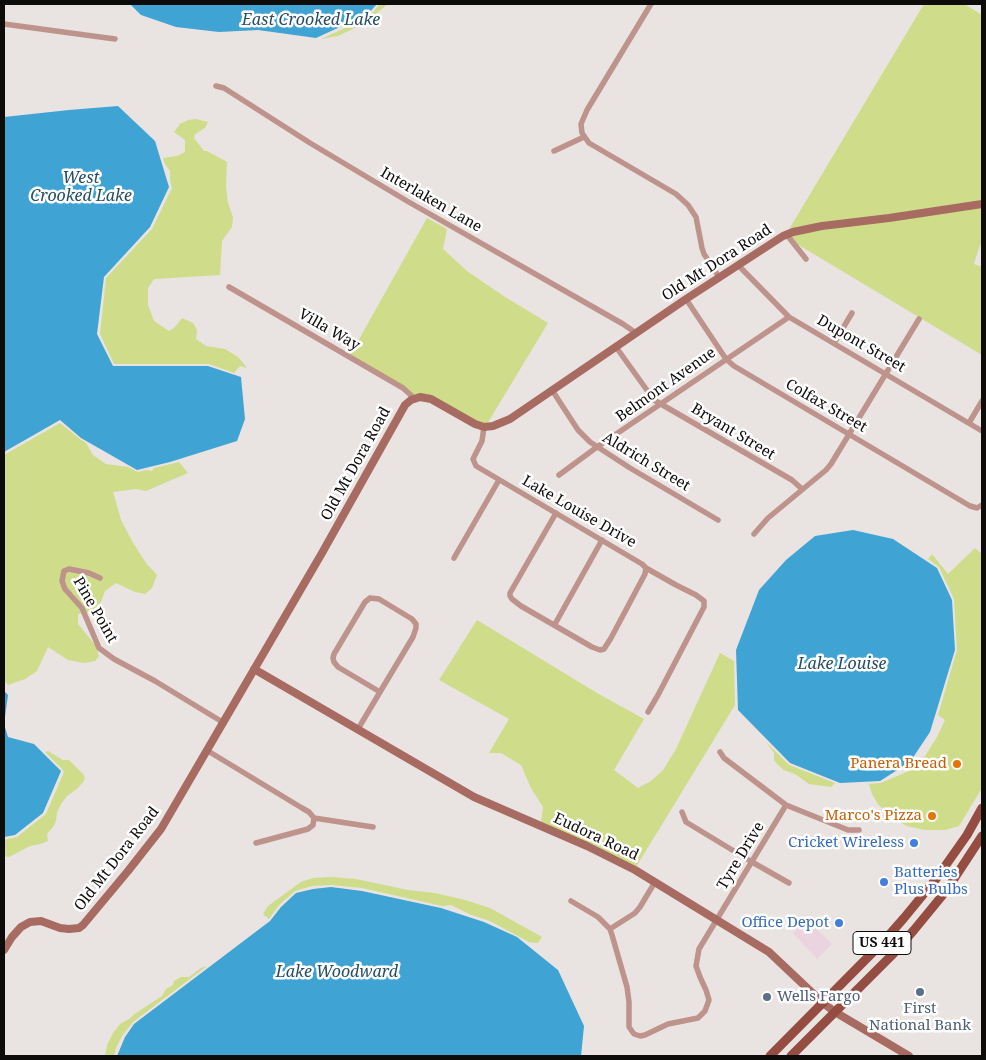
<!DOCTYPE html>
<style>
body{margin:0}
#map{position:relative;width:986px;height:1060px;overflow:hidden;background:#e9e3e1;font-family:"Noto Serif",serif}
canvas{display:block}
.frame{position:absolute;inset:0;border:5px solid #0e0c0b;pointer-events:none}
</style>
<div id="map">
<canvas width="986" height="1060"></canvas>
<div class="frame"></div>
</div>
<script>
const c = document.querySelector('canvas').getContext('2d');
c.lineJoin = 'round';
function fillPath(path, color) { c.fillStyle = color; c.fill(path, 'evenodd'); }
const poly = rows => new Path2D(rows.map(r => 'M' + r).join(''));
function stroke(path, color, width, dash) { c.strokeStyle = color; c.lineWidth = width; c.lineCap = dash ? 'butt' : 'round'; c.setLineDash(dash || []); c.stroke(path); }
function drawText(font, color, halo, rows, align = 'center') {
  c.font = font + ' "Noto Serif",serif'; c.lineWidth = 5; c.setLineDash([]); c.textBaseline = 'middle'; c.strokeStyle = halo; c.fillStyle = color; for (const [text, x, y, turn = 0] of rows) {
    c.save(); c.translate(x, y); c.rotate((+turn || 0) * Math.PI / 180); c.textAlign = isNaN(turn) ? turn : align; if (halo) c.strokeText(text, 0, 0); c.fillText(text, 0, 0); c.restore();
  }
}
const medical = poly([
 [806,919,832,944,817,959,793,933]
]);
const green = poly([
 [380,4,388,4,365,23,338,36,321,39,369,17],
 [924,4,964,4,982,15,982,201,788,231],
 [196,119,208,122,205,128,195,134,194,138,197,142,204,151,207,151,227,162,226,187,228,203,233,217,232,227,222,241,220,275,154,279,148,288,148,305,154,321,169,331,175,327,182,318,193,323,197,330,196,339,206,346,225,349,238,357,247,368,240,366,234,373,209,364,114,364,100,334,106,278,152,229,172,188,170,180,170,171,165,164,163,158,177,156,185,152,185,140,174,132,180,124,188,120],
 [982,207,982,246,980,245,974,264,982,267,982,355,787,238,799,234,854,225],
 [427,218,447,229,443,249,467,271,505,297,548,323,487,424,481,423,414,396,348,359],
 [60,423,80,439,86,443,93,455,106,464,128,467,138,472,146,470,152,471,154,468,179,462,188,473,146,491,136,489,113,492,121,520,132,541,146,563,157,575,152,588,145,594,135,592,116,583,105,591,101,602,91,612,78,614,78,624,96,646,99,656,95,661,84,663,68,660,48,647,37,671,25,679,8,685,4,680,4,455],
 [975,548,982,554,982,788,959,826,945,830,925,830,907,826,890,816,878,804,872,794,869,784,881,783,909,771,925,756,937,737,945,720,938,715,957,650,954,599,939,567,928,559,932,554,948,574],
 [477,620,597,693,644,719,614,770,638,788,651,781,663,770,676,749,720,653,734,661,735,705,636,867,541,823,543,807,531,788,521,765,501,753,489,753,509,719,439,680],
 [766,742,789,765,835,783,831,787,809,784,795,774,784,770,778,765,774,760,774,753],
 [48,751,63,760,69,760,83,774,85,778,83,782,78,788,67,796,61,804,57,812,56,821,53,827,47,834,48,841,40,844,30,846,9,857,4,856,4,840,17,837,46,814,64,772,63,770,45,752],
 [331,877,356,879,408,890,435,893,465,900,490,908,542,937,538,943,529,942,518,936,490,921,469,914,451,905,442,906,362,888,331,885,312,886,295,891,279,905,269,919,263,914,268,906,301,882,313,878],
 [207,966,133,1022,122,1036,116,1048,114,1056,105,1056,107,1045,113,1033,120,1024,129,1019,136,1013,162,996,166,989,173,985,174,981,181,977,189,977,201,968]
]);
const water = poly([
 [130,4,377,4,368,14,316,38,258,30,219,32,176,27,141,15],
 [118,106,155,141,169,187,150,227,104,277,97,334,113,366,208,366,241,377,245,419,237,441,170,462,137,470,81,438,60,420,4,452,4,117,69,110],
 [853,530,893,539,937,568,952,600,955,650,930,732,910,762,880,781,840,783,790,763,738,710,736,650,759,590,786,560,815,536],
 [4,691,8,695,4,724,8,737,34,744,61,771,43,813,15,835,4,837],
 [331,887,362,891,441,908,484,922,517,937,558,970,584,1026,581,1056,117,1056,125,1037,134,1024,270,921,281,907,296,893,313,889]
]);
const street = poly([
 [651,4,587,110,581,124,582,133,589,143,676,194,688,205,696,217,702,248,704,254,719,277],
 [4,24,115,39],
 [216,86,224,88,310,143,407,201,623,324,636,333],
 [554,151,584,137],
 [787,235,806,259],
 [738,265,789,317,982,431],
 [229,287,403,388,414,398],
 [686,299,726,359,734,366,970,506,977,508,982,505],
 [834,343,852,313],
 [616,347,654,400,792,480,802,489],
 [552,390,578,430,590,442,630,468,718,520],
 [969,423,982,401],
 [484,427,482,441,473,459,476,466,642,564,646,568,676,585,696,595,704,601,704,607,658,695,648,712],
 [559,475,597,447,789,317],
 [556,513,510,593,510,596,512,599,521,606,592,647,600,650,604,649,611,638,645,574,646,568],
 [754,534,768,518,826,470,831,464,919,319],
 [454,558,499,480],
 [100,578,89,573,69,569,64,571,62,581,65,589,82,608,99,648,114,659,155,681,224,723],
 [370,598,379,599,412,619,416,624,416,628,413,637,380,692,338,667,334,662,333,658,334,654,365,602,370,598],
 [555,624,602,540],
 [358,729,380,692],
 [208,751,302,808,309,812,314,818,313,825,308,829,256,843],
 [720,752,724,758,786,805,848,830,859,830],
 [682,812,686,822,752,862,789,883],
 [314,818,373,827],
 [571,901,598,917,610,929,612,935,627,987,629,1002,629,1027,634,1034,640,1036,645,1035,668,1024,698,1018,705,1011,709,1000,706,990,700,977,696,966,699,949,786,805],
 [610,929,635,913,640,907,655,882]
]);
const secondary = poly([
 [254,669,474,797,587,846,635,870,769,952,823,1003,835,1012,909,1056],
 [4,950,12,937,21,927,30,922,41,921,60,928,69,929,79,928,83,925,128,871,161,829,322,553,400,414,405,405,411,400,420,397,431,399,475,424,484,427,493,426,510,419,686,299,783,236,793,232,822,226,889,218,982,204]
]);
const primary = poly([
 [770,1056,882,943,904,918,936,879,967,835,982,808],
 [791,1056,893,954,914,930,946,891,982,836]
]);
const markers = [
 [957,764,5,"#e8710a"],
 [932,816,5,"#e8710a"],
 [914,843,5,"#3f7fe0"],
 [884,882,5,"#3f7fe0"],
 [839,923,5,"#3f7fe0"],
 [920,992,5,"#5c6f8a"],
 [767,997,5,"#5c6f8a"]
];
const shields = [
 [882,943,58]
];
const shieldNames = [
 ["US 441",882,943]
];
const streetNames = [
 ["Interlaken Lane",431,200,30],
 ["Old Mt Dora Road",717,263,-33],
 ["Villa Way",329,330,30],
 ["Dupont Street",861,344,30],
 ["Belmont Avenue",666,385,-35],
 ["Colfax Street",826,406,30],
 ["Bryant Street",733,432,31],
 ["Aldrich Street",646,462,31],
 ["Old Mt Dora Road",356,464,-61],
 ["Lake Louise Drive",579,512,30],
 ["Pine Point",95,610,60],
 ["Eudora Road",596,837,25],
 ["Tyre Drive",741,856,-59],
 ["Old Mt Dora Road",117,859,-52]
];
const foodNames = [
 ["Panera Bread",947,764],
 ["Marco's Pizza",922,816]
];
const shopNames = [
 ["Cricket Wireless",904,843],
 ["Batteries",894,873,"left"],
 ["Plus Bulbs",894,890,"left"],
 ["Office Depot",829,923]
];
const serviceNames = [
 ["Wells Fargo",777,997],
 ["First",920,1009,"center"],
 ["National Bank",920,1026,"center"]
];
const waterNames = [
 ["East Crooked Lake",311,20],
 ["West",81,178],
 ["Crooked Lake",81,196],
 ["Lake Louise",842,664],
 ["Lake Woodward",337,972]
];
fillPath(medical, '#ebd3df');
fillPath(green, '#cfdc8a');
fillPath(water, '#3fa4d4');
stroke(street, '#bd938c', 5.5);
stroke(secondary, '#a76b61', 8);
stroke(primary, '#954d42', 9);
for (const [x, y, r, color] of markers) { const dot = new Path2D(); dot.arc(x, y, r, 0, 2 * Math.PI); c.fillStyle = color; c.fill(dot); stroke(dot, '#fff', 2); }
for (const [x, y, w] of shields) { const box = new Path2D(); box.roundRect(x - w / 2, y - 11.5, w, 23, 4); c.fillStyle = '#fff'; c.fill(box); stroke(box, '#0e0c0b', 1); }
drawText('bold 14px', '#0e0c0b', null, shieldNames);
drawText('15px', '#0e0c0b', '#fff', streetNames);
drawText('15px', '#c56008', '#fff', foodNames, 'right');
drawText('15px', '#366cbe', '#fff', shopNames, 'right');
drawText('15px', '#4e5e75', '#fff', serviceNames, 'left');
drawText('italic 16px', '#244d63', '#fff', waterNames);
</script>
